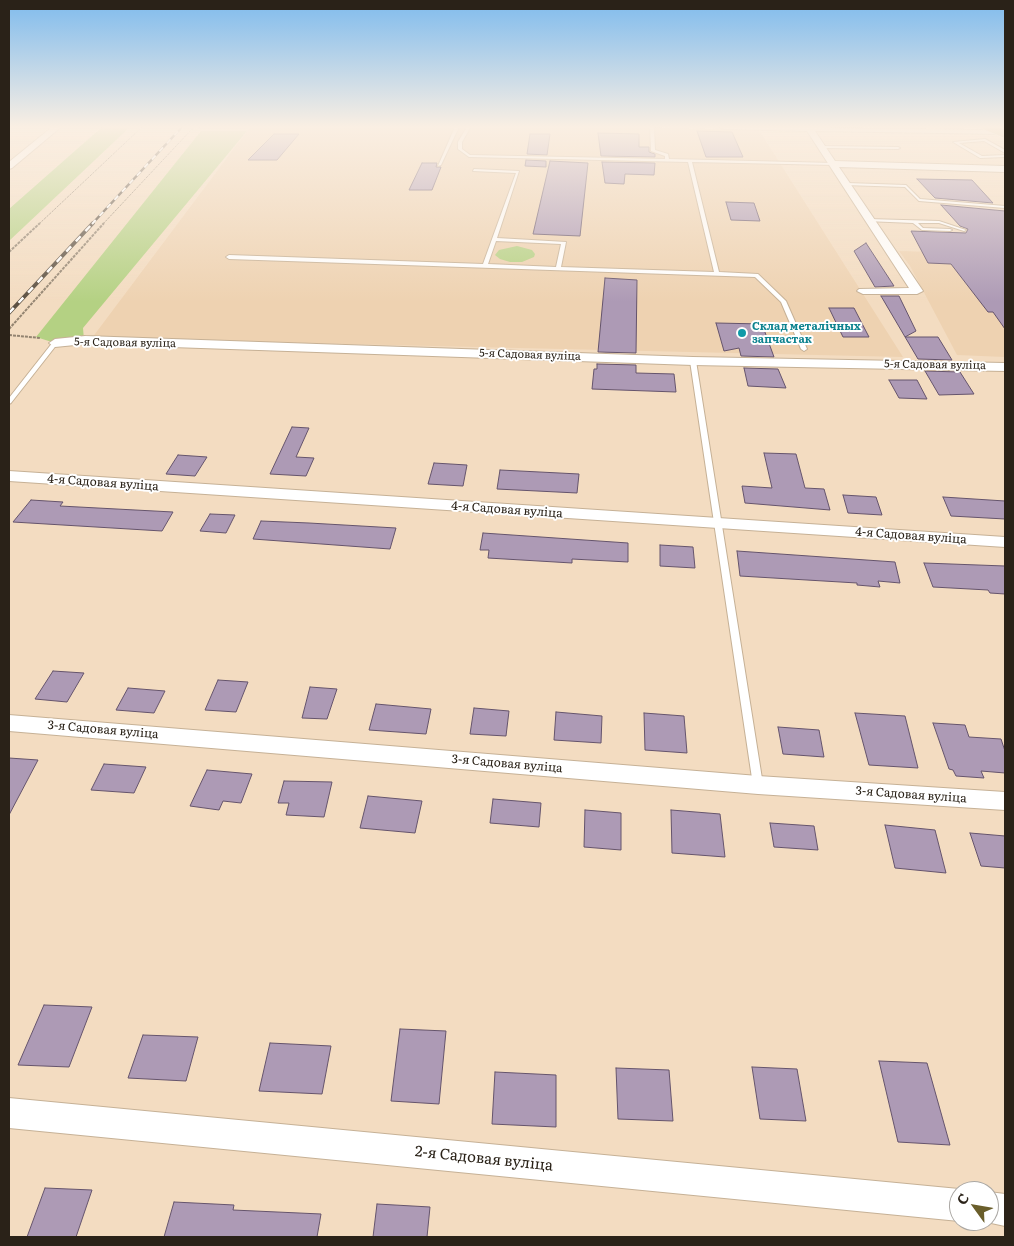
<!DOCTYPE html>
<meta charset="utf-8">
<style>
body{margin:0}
#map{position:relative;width:1014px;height:1246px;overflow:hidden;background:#f3dcc1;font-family:Literata,serif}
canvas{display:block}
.frame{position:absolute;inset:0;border:10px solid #2a2218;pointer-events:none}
.north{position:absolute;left:949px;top:1181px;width:50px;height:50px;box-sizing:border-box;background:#fff;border:1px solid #aaa7a3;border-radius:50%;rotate:302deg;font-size:14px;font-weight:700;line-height:20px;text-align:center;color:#2a2218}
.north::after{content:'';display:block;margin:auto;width:18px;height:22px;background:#6a5e2b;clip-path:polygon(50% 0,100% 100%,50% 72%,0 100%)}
</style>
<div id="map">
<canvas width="1014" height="1246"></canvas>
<div class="frame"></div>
<div class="north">С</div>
</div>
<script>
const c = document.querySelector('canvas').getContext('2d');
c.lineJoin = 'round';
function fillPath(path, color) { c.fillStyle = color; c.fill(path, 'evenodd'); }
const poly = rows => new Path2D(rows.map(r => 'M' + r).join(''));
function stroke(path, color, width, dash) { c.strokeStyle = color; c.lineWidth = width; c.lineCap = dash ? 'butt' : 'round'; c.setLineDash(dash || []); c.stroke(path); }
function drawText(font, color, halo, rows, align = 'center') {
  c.font = font + ' Literata,serif'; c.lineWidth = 4; c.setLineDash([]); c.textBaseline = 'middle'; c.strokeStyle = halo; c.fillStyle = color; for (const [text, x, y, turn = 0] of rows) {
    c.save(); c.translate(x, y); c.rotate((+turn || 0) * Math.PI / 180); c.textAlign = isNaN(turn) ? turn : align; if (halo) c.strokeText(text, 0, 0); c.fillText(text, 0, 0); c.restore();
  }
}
const built = poly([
 [250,127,642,127,759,130,903,357,92,338],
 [899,251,1005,254,1005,357,957,355,910,266]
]);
const green = poly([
 [102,127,130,127,9,241,9,209],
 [201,131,247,131,83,328,84,340,55,343,36,337],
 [517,246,532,250,535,254,534,257,522,262,510,262,500,259,495,255,499,250]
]);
const building = poly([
 [697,131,732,132,743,157,706,157,697,131],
 [598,133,639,134,639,147,649,147,649,152,655,154,655,157,601,156,598,133],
 [274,134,299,134,277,160,248,160,274,134],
 [530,134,550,134,547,155,527,154,530,134],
 [526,160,546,161,546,167,525,166,526,160],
 [550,161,588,163,580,236,533,234,550,161],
 [602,162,655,163,654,175,625,174,624,184,605,183,602,162],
 [422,163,437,163,436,167,441,167,432,190,409,190,422,163],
 [917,179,972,180,993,203,935,198,917,179],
 [726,202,754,203,760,221,731,220,726,202],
 [941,205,1005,211,1005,329,993,312,988,312,951,264,928,263,911,231,966,233,968,229,960,226,941,205],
 [866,243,894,286,875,287,854,251,866,243],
 [605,278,637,280,636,353,598,352,605,278],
 [881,296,899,296,916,331,905,337,938,337,952,360,918,359,881,296],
 [829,308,854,308,869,337,843,337,829,308],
 [716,323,762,324,774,357,741,356,739,348,724,351,716,323],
 [597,364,636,365,636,373,674,374,676,392,592,389,594,369,597,369,597,364],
 [744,368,778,369,786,388,748,386,744,368],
 [925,371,960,372,974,394,939,395,925,371],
 [889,380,917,380,927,399,899,398,889,380],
 [292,427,309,428,296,457,314,458,306,476,270,474,292,427],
 [764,453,796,454,805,488,824,489,830,510,745,503,742,486,772,488,764,453],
 [178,455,207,457,195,476,166,474,178,455],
 [434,463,467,465,463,486,428,484,434,463],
 [500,470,579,474,577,493,497,489,500,470],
 [843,495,876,497,882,515,848,513,843,495],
 [943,497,1005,501,1005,519,951,516,943,497],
 [31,500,63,502,60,506,173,512,162,531,13,522,31,500],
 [210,514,235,515,226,533,200,531,210,514],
 [261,521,309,523,396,528,390,549,253,539,261,521],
 [483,533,628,543,628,562,572,559,572,563,488,558,489,550,480,550,483,533],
 [660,545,693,547,695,568,660,566,660,545],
 [737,551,895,562,900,583,878,581,880,587,857,585,857,583,740,576,737,551],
 [924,563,1005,566,1005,594,990,593,988,590,933,587,924,563],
 [53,671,84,673,67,702,35,699,53,671],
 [218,680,248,682,236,712,205,710,218,680],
 [310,687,337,689,327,719,302,718,310,687],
 [128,688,165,691,154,713,116,710,128,688],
 [376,704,431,709,426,734,369,730,376,704],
 [474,708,509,711,506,736,470,734,474,708],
 [556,712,602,716,601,743,554,740,556,712],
 [644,713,684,716,687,753,645,750,644,713],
 [855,713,905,716,918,768,869,765,855,713],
 [933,723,965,725,969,737,1001,739,1005,751,1005,773,981,771,984,778,956,776,953,770,949,769,933,723],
 [778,727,819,730,824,757,783,754,778,727],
 [9,758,38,760,9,815,9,758],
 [104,764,146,767,134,793,91,790,104,764],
 [207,770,252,774,241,803,223,801,219,810,190,806,207,770],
 [284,781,332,782,324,817,286,815,289,803,278,803,284,781],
 [368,796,422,801,415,833,360,828,368,796],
 [493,799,541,803,539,827,490,823,493,799],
 [585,810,621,813,621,850,584,847,585,810],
 [671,810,720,814,725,857,672,853,671,810],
 [770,823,814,826,818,850,774,847,770,823],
 [885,825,935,830,946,873,895,868,885,825],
 [970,833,1005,836,1005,868,981,866,970,833],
 [44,1005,92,1007,69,1067,18,1065,44,1005],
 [400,1029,446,1031,439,1104,391,1101,400,1029],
 [143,1035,198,1037,186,1081,128,1078,143,1035],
 [270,1043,331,1046,322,1094,259,1091,270,1043],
 [879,1061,927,1063,950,1145,898,1142,879,1061],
 [752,1067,797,1069,806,1121,760,1119,752,1067],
 [616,1068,669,1070,673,1121,618,1119,616,1068],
 [495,1072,556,1075,556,1127,492,1124,495,1072],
 [45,1188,92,1190,76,1237,27,1237,45,1188],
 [174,1202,234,1205,233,1210,321,1214,317,1237,164,1237,174,1202],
 [377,1204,430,1207,427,1237,373,1237,377,1204]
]);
const pathFar1 = poly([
 [39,224,142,127],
 [103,224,192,129,200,127]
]);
const path = poly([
 [9,252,40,223],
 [9,329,104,223],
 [9,335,40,338]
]);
const lane = poly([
 [455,127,459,127,441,165,438,166,455,127],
 [467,127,470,128,462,142,462,149,470,155,665,159,665,156,651,151,650,127,654,127,655,150,668,154,669,159,835,163,834,165,692,162,719,272,758,274,786,301,807,349,804,351,801,349,781,302,755,277,229,259,226,257,229,255,483,264,516,173,473,171,474,169,519,171,497,238,566,242,561,267,714,272,688,162,469,157,458,149,458,142,467,127],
 [496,241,561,244,556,267,488,264,496,241],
 [985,139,1005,150,1005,153,984,141,959,143,982,156,1005,155,1005,157,980,158,953,142,985,139],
 [822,146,898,147,900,148,898,149,821,148,822,146],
 [847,183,906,185,920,199,1005,206,1005,208,919,201,905,187,845,185,847,183],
 [868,219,939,221,966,230,964,231,939,223,918,223,923,228,950,229,952,230,950,231,922,230,913,223,866,221,866,220,868,219],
 [53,342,58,343,11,403,9,404,9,398,53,342],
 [693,359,696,361,763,785,762,788,758,789,754,788,753,785,690,361,693,359]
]);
const street = poly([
 [52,127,61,127,12,168,9,169,9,162,52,127],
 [720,127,999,130,1002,130,1002,134,815,131,835,161,1005,166,1005,172,839,167,923,291,917,294,863,294,857,291,859,289,909,288,807,131,724,129,720,127],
 [85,336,693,357,1005,363,1005,371,693,365,85,344,55,347,49,343,55,339,85,336],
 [9,471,1005,537,1005,547,9,481,9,471],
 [9,715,758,776,1005,792,1005,810,758,794,9,731,9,715],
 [9,1098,959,1189,963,1191,959,1191,959,1221,9,1128,9,1098],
 [989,1192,1005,1194,1005,1226,982,1221,989,1221,989,1192]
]);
const primary = poly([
 [981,127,998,127,1005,130,1005,138,983,129,981,127]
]);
const railFar1 = poly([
 [92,224,182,127]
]);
const rail = poly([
 [9,313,93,223]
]);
const markers = [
 [742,333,5,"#0f9aa8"]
];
const farCulturenames = [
 ["Склад металічных",752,327],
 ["запчастак",752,340]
];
const farStreetnames = [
 ["5-я Садовая вуліца",125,343,1],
 ["5-я Садовая вуліца",530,355,2],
 ["5-я Садовая вуліца",935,365,1]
];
const streetNames = [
 ["4-я Садовая вуліца",103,483,4],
 ["4-я Садовая вуліца",507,510,4],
 ["4-я Садовая вуліца",911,536,4],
 ["3-я Садовая вуліца",103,730,5],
 ["3-я Садовая вуліца",507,764,5],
 ["3-я Садовая вуліца",911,795,4]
];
const nearStreetnames = [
 ["2-я Садовая вуліца",484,1159,6]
];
fillPath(built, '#eed2b1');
fillPath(green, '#b4d183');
fillPath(building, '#ad9ab5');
stroke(building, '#65546c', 1);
stroke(lane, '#c6b196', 2);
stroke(street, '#c6b196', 2);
stroke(primary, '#fff', 1);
stroke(pathFar1, '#938471', 1, [2.5, 1]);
stroke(path, '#938471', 2, [3, 1]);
fillPath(lane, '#fff');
fillPath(street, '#fff');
fillPath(primary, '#d3b47a');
stroke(railFar1, '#5c5042', 2.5);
stroke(rail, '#5c5042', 4);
stroke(railFar1, '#fff', 2, [5.5]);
stroke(rail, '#fff', 2.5, [7]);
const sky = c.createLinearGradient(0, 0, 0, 302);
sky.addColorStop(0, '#7fbbed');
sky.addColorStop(0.42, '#faefe3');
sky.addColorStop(1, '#faefe300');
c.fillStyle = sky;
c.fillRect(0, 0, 1014, 302);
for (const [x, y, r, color] of markers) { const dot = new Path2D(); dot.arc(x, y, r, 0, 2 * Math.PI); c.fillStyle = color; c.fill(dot); stroke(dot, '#fff', 2); }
drawText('bold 11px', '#0d838f', '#fff', farCulturenames, 'left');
drawText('11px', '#2a2218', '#fff', farStreetnames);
drawText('12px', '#2a2218', '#fff', streetNames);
drawText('15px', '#2a2218', '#fff', nearStreetnames);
</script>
